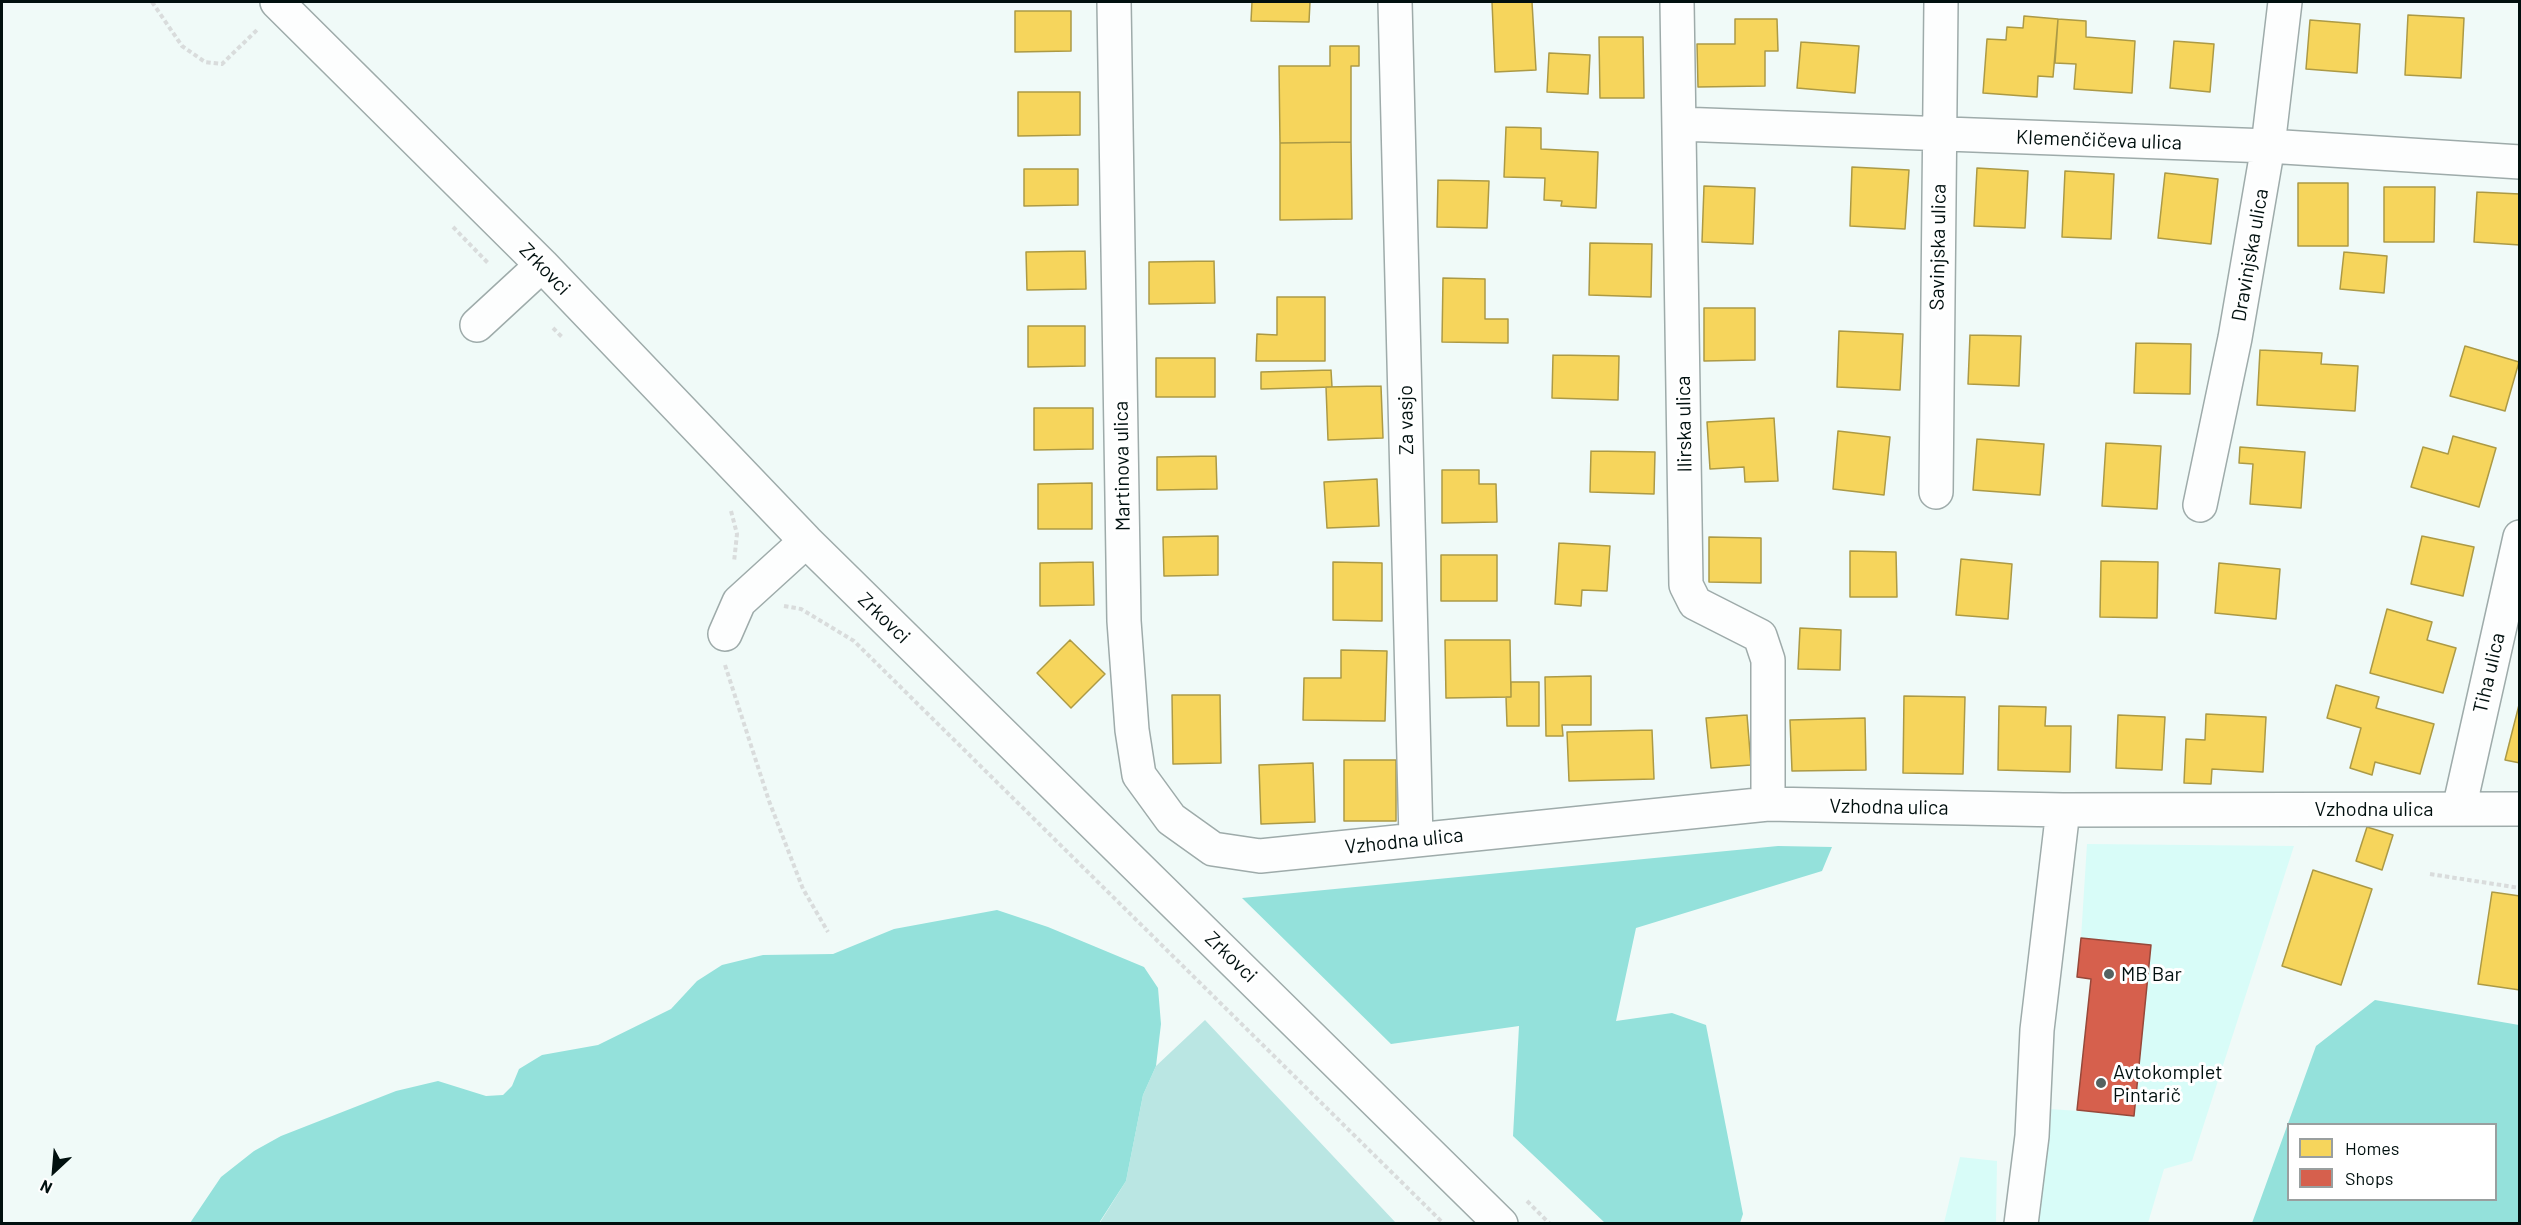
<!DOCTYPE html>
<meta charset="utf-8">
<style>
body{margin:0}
#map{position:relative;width:2521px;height:1225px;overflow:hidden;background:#f0faf8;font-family:Barlow,sans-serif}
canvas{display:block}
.frame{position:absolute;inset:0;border:3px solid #01100f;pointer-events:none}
.legend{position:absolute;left:2287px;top:1123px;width:210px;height:78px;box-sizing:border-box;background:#fff;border:2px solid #999f9f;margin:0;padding:8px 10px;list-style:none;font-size:18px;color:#01100f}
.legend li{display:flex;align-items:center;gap:12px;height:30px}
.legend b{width:30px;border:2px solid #999f9f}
.north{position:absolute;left:24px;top:1141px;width:60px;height:60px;-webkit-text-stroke:4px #fff;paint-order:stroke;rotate:206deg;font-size:16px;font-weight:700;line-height:24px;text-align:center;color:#01100f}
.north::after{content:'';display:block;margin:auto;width:21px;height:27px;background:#01100f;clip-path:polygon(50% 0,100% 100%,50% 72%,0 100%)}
</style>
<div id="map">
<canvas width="2521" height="1225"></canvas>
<div class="frame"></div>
<ul class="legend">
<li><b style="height:16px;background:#f6d55c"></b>Homes</li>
<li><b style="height:16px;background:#d6604d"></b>Shops</li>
</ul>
<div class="north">N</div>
</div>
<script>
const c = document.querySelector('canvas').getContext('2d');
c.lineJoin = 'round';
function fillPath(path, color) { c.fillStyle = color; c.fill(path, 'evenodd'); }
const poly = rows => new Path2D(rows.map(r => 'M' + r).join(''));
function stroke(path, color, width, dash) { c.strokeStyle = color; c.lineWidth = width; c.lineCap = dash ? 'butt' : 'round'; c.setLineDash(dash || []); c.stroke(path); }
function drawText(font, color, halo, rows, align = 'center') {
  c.font = font + ' Barlow,sans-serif'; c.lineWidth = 6; c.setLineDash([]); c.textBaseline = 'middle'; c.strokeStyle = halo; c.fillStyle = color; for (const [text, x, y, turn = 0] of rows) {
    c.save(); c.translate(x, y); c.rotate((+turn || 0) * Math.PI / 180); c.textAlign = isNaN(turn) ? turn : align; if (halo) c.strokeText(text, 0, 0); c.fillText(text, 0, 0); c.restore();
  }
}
const built = poly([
 [2087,844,2294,846,2192,1161,2164,1169,2148,1223,2038,1224,2050,1109,2134,1115,2151,946,2081,938],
 [1960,1157,1997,1161,1996,1223,1944,1223]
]);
const green = poly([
 [1205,1020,1396,1223,1099,1224,1126,1181,1143,1095,1156,1066]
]);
const forest = poly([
 [1778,846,1832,847,1822,871,1636,928,1616,1021,1672,1013,1706,1025,1743,1214,1740,1223,1605,1223,1513,1136,1519,1026,1391,1044,1242,898],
 [997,910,1048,927,1144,967,1158,988,1161,1024,1156,1066,1143,1095,1126,1181,1099,1223,190,1223,221,1177,254,1151,281,1136,396,1091,438,1081,486,1096,503,1095,512,1086,519,1069,542,1055,598,1045,671,1009,697,981,722,965,763,955,833,954,894,929],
 [2375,1000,2519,1025,2519,1223,2252,1223,2316,1046],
 [2288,1124,2496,1124,2496,1200,2288,1200]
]);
const homes = poly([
 [1252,2,1310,2,1309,22,1251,21,1252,2],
 [1492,2,1532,2,1536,70,1495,72,1492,2],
 [1015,11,1071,11,1071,51,1015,52,1015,11],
 [2408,15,2464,18,2461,78,2405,75,2408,15],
 [2024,16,2058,19,2053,77,2038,76,2037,97,1983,93,1987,39,2006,40,2007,27,2023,28,2024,16],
 [1735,19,1777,19,1778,51,1765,51,1765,86,1698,87,1697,44,1735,44,1735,19],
 [2058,19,2086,21,2086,37,2135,41,2132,93,2074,89,2076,64,2055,63,2058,19],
 [2310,20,2360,24,2357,73,2306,69,2310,20],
 [1599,37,1643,37,1644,98,1600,98,1599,37],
 [2174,41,2214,44,2210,92,2170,88,2174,41],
 [1801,42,1859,46,1855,93,1797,88,1801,42],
 [1330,46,1359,46,1359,66,1351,66,1351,142,1280,143,1279,66,1330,66,1330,46],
 [1549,53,1590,55,1588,94,1547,92,1549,53],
 [1018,92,1080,92,1080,135,1018,136,1018,92],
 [1506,127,1541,128,1541,149,1598,152,1596,208,1561,206,1562,201,1544,200,1545,178,1504,177,1506,127],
 [1351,142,1352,219,1280,220,1280,143,1351,142],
 [1852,167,1909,170,1905,229,1850,226,1852,167],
 [1977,168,2028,171,2025,228,1974,226,1977,168],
 [1024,169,1078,169,1078,205,1024,206,1024,169],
 [2065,171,2114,174,2111,239,2062,237,2065,171],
 [2165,173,2218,179,2211,244,2158,238,2165,173],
 [1438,180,1489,181,1487,228,1437,227,1438,180],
 [2298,183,2348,183,2348,246,2298,246,2298,183],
 [1704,186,1755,188,1753,244,1702,242,1704,186],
 [2384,187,2435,187,2434,242,2384,242,2384,187],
 [2477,192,2520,194,2520,245,2474,242,2477,192],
 [1590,243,1652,244,1651,297,1589,295,1590,243],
 [1085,251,1086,289,1027,290,1026,252,1085,251],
 [2344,252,2387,256,2384,293,2340,289,2344,252],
 [1214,261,1215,303,1149,304,1149,262,1214,261],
 [1443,278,1485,279,1485,319,1508,319,1508,343,1442,342,1443,278],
 [1277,297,1325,297,1325,361,1256,361,1257,334,1277,335,1277,297],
 [1704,308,1755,308,1755,360,1704,361,1704,308],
 [1028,326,1085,326,1085,366,1028,367,1028,326],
 [1839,331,1903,334,1900,390,1837,387,1839,331],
 [1970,335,2021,336,2019,386,1968,384,1970,335],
 [2136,343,2191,344,2190,394,2134,393,2136,343],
 [2465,346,2519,362,2505,411,2450,396,2465,346],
 [2260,350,2322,353,2321,364,2358,366,2355,411,2257,405,2260,350],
 [1553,355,1619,356,1618,400,1552,398,1553,355],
 [1156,358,1215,358,1215,397,1156,397,1156,358],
 [1331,370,1332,387,1261,389,1261,372,1331,370],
 [1381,386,1383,438,1328,440,1326,387,1381,386],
 [1034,408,1093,408,1093,449,1034,450,1034,408],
 [1774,418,1778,481,1745,482,1744,467,1710,469,1707,422,1774,418],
 [1838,431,1890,437,1884,495,1833,489,1838,431],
 [2453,436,2496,448,2479,507,2411,487,2423,447,2448,454,2453,436],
 [1977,439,2044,444,2040,495,1973,490,1977,439],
 [2106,443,2161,446,2157,509,2102,506,2106,443],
 [2240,447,2305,452,2301,508,2250,504,2253,464,2239,463,2240,447],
 [1591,451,1655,452,1654,494,1590,492,1591,451],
 [1216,456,1217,489,1157,490,1157,457,1216,456],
 [1442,470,1479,470,1479,484,1496,484,1497,522,1442,523,1442,470],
 [1377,479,1379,526,1327,528,1324,482,1377,479],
 [1092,483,1092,529,1038,529,1038,484,1092,483],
 [1218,536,1218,575,1164,576,1163,537,1218,536],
 [2422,536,2474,547,2463,596,2411,584,2422,536],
 [1709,537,1761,538,1761,583,1709,582,1709,537],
 [1559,543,1610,546,1607,591,1582,590,1581,606,1555,604,1559,543],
 [1850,551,1896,552,1897,597,1850,597,1850,551],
 [1441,555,1497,555,1497,601,1441,601,1441,555],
 [1961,559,2012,564,2008,619,1956,615,1961,559],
 [2101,561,2158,562,2157,618,2100,617,2101,561],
 [1093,562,1094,605,1040,606,1040,563,1093,562],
 [1333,562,1382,563,1382,621,1333,620,1333,562],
 [2219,563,2280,569,2276,619,2215,613,2219,563],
 [2387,609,2432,622,2427,640,2456,648,2443,693,2370,673,2387,609],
 [1800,628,1841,630,1840,670,1798,669,1800,628],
 [1070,640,1105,674,1071,708,1037,673,1070,640],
 [1445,640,1510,640,1511,697,1446,698,1445,640],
 [1341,650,1387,651,1385,721,1303,720,1304,678,1341,678,1341,650],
 [1591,676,1591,725,1562,725,1563,736,1546,736,1545,677,1591,676],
 [1511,682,1539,682,1539,726,1507,726,1506,697,1511,697,1511,682],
 [2336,685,2379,697,2376,708,2434,724,2420,774,2375,762,2372,775,2350,768,2361,728,2327,718,2336,685],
 [1172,695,1220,695,1221,763,1173,764,1172,695],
 [1904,696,1965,697,1963,774,1903,773,1904,696],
 [2520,701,2520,763,2505,760,2520,701],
 [1999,706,2046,707,2045,726,2071,726,2070,772,1998,770,1999,706],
 [2206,714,2266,717,2263,772,2212,769,2211,784,2184,783,2186,739,2205,740,2206,714],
 [1747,715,1751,765,1711,768,1706,718,1747,715],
 [2118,715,2165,717,2162,770,2116,768,2118,715],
 [1865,718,1866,770,1792,771,1790,720,1865,718],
 [1652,730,1654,779,1569,781,1567,732,1652,730],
 [1344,760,1396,760,1396,821,1344,821,1344,760],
 [1313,763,1315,822,1261,824,1259,765,1313,763],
 [2367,827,2393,835,2382,870,2356,861,2367,827],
 [2313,870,2372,889,2341,985,2282,966,2313,870],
 [2492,892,2520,896,2520,990,2478,984,2492,892]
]);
const shops = poly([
 [2081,938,2151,945,2134,1116,2077,1110,2091,979,2077,977,2081,938]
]);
const path = poly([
 [152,2,182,46,205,62,222,64,258,29],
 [453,227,488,263],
 [553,328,563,338],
 [731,511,737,534,734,562],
 [784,606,801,609,854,641,1444,1224],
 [725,665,769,801,803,889,828,932],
 [2430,874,2520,888],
 [1527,1201,1550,1224]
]);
const minor = poly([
 [277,2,542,265,806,541,1501,1224],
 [1114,2,1124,621,1132,730,1139,775,1171,819,1213,849,1260,856,1768,804,2063,810,2520,809],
 [1395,2,1416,839],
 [1677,2,1686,585,1695,603,1760,636,1768,660,1768,804],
 [1679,124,2268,146,2520,162],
 [477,325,542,265],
 [1936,492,1941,2],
 [2200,505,2235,338,2268,146,2285,2],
 [725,634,739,602,806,541],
 [2459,809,2520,537],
 [2021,1224,2032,1136,2037,1030,2063,810]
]);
const markers = [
 [2109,974,6,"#556261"],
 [2101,1083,6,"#556261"]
];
const streetNames = [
 ["Klemenčičeva ulica",2099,140,2],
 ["Savinjska ulica",1938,247,-89],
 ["Dravinjska ulica",2250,255,-80],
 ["Zrkovci",545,269,46],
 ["Za vasjo",1406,420,-91],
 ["Ilirska ulica",1684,424,-91],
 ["Martinova ulica",1122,466,-91],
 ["Zrkovci",884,618,44],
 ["Tiha ulica",2489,673,-77],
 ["Vzhodna ulica",1889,807,1],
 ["Vzhodna ulica",2374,809],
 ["Vzhodna ulica",1404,841,-6],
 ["Zrkovci",1231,957,44]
];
const poiNames = [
 ["MB Bar",2121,974],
 ["Avtokomplet",2113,1072],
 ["Pintarič",2113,1095]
];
fillPath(built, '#d8fcf8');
fillPath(green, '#bae6e3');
fillPath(forest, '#94e1db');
fillPath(homes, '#f6d55c');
stroke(homes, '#ac9a45', 1.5);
fillPath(shops, '#d6604d');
stroke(shops, '#96483a', 1.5);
stroke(minor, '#9eabaa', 36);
stroke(path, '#d9dcdc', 4, [4.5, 3]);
stroke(minor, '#fdfefe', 33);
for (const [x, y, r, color] of markers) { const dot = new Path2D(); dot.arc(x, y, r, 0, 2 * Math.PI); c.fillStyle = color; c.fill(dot); stroke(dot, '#fff', 2); }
drawText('20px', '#01100f', '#fff', streetNames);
drawText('20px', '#01100f', '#fff', poiNames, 'left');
</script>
